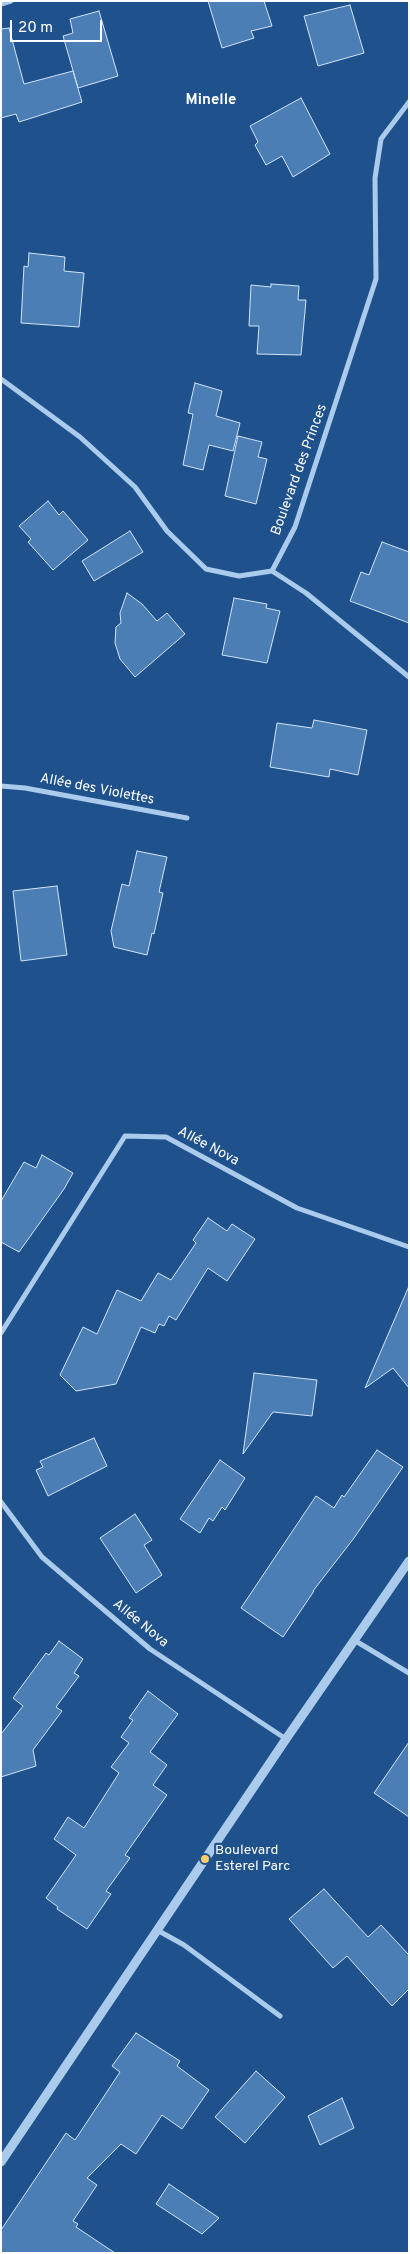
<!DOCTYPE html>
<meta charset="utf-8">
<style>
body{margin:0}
#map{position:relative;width:410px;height:2254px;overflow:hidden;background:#1f528c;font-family:Overpass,sans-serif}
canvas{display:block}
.frame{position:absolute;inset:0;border:2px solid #fff;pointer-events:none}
.scale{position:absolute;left:10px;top:20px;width:92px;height:22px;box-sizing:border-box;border:2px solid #fff;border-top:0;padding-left:6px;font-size:15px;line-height:18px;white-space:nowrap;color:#fff;-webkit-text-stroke:4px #1f528c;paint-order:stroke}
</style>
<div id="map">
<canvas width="410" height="2254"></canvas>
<div class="frame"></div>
<div class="scale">20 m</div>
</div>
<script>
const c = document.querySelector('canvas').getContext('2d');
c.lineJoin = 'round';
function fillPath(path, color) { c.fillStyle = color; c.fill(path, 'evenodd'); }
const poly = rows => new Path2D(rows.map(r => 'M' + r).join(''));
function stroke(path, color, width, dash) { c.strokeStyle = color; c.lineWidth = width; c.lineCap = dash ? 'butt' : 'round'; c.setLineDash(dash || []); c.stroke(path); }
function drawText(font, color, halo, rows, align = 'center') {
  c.font = font + ' Overpass,sans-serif'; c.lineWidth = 4.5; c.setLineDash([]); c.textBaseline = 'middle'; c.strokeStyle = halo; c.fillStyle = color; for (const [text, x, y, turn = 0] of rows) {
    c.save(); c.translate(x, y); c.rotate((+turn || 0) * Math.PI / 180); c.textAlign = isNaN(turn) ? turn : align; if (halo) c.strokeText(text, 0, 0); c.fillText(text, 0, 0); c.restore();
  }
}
const building = poly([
 [208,1,264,1,272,26,251,31,254,38,222,48,208,1],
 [350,5,364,53,318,66,304,16,350,5],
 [99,11,118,76,78,88,63,36,73,33,70,19,99,11],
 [9,28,24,84,73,71,82,102,19,122,16,114,1,118,1,29,9,28],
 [301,98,330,154,293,177,282,156,266,165,255,145,258,142,250,126,301,98],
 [29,253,65,257,64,271,84,273,79,327,21,323,24,266,28,267,29,253],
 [271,284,299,286,298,300,306,300,301,355,257,354,259,326,249,326,251,285,271,287,271,284],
 [195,383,222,391,216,416,240,423,233,451,209,445,203,470,183,465,193,414,188,413,195,383],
 [238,436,262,442,258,457,267,459,256,504,225,496,238,436],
 [48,501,59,515,63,511,88,540,53,570,28,542,31,539,19,526,48,501],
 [130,531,143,552,94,581,82,561,130,531],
 [382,542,409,552,409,623,350,601,361,572,369,575,382,542],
 [127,593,142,604,157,621,167,613,185,634,135,677,120,659,115,643,116,627,121,623,120,613,127,593],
 [234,598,267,604,266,608,280,611,267,663,222,655,234,598],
 [314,720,367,730,358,775,330,769,329,777,270,767,277,723,312,728,314,720],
 [137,851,167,857,159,892,163,893,154,934,152,933,147,955,114,947,111,931,122,884,129,886,137,851],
 [57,886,67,955,21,961,13,891,57,886],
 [42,1155,73,1173,64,1189,19,1252,1,1242,1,1201,24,1162,36,1168,42,1155],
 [208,1218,227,1231,232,1224,255,1239,227,1281,208,1268,176,1320,169,1316,164,1326,159,1324,155,1333,141,1327,116,1384,76,1391,60,1375,83,1327,97,1334,117,1290,141,1301,158,1273,171,1280,196,1243,193,1240,208,1218],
 [409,1286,409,1388,393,1368,365,1388,409,1286],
 [254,1373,317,1380,312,1416,273,1412,243,1454,254,1373],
 [94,1438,107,1466,48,1496,36,1470,43,1467,40,1461,94,1438],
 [377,1450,403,1467,354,1538,313,1591,314,1591,283,1637,241,1608,316,1496,334,1508,342,1495,344,1497,377,1450],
 [220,1460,245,1478,225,1510,222,1507,213,1521,209,1518,200,1533,180,1519,220,1460],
 [135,1514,152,1540,144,1545,162,1575,136,1593,100,1538,135,1514],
 [59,1641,83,1659,74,1673,79,1676,56,1707,62,1711,33,1750,36,1766,1,1777,1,1734,23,1706,13,1698,46,1653,49,1655,59,1641],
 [148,1691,178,1714,150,1752,167,1765,153,1785,167,1795,125,1855,130,1858,106,1891,111,1894,87,1929,57,1909,58,1907,46,1898,76,1855,54,1839,68,1817,84,1828,119,1773,111,1767,129,1743,121,1737,133,1720,129,1718,148,1691],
 [409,1742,409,1817,374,1793,409,1742],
 [324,1889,368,1937,381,1925,409,1955,409,1989,392,2006,347,1956,333,1968,289,1919,324,1889],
 [136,2033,180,2061,177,2066,209,2090,182,2129,162,2115,136,2154,121,2144,87,2178,97,2185,73,2221,78,2224,76,2227,115,2253,1,2253,1,2230,66,2133,75,2140,120,2072,112,2066,136,2033],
 [256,2071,285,2097,245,2143,215,2117,256,2071],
 [342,2098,354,2128,320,2145,308,2116,342,2098],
 [169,2184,219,2218,202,2234,156,2204,169,2184]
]);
const minor = poly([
 [1,4,11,1],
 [1,379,80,437,135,487,167,531,206,569,239,576,272,571,295,527,376,279,375,178,381,139,409,102],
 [272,571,306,593,409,677],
 [1,786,25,788,187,818],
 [1,1333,125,1136,166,1137,297,1208,409,1247],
 [1,1502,42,1557,150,1649,286,1739],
 [354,1640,409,1673],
 [157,1930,184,1945,280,2016]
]);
const tertiary = poly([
 [1,2162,286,1739,409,1561]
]);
const markers = [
 [205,1859,5,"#facc6b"]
];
const streetNames = [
 ["Boulevard des Princes",300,470,-70],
 ["Allée des Violettes",97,790,11],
 ["Allée Nova",208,1147,28],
 ["Allée Nova",140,1624,39]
];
const poiNames = [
 ["Boulevard",215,1851],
 ["Esterel Parc",215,1867]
];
const neighbourhoodNames = [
 ["Minelle",211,101]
];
fillPath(building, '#4b7eb5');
stroke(building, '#d1e4f9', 1);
stroke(minor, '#abcbec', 5);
stroke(tertiary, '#abcbec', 9);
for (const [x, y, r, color] of markers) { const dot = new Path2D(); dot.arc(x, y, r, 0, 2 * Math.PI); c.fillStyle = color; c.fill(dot); stroke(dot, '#1f528c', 2); }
drawText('14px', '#fff', '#1f528c', streetNames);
drawText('14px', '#fff', '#1f528c', poiNames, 'left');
drawText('bold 15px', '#fff', '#1f528c', neighbourhoodNames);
</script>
